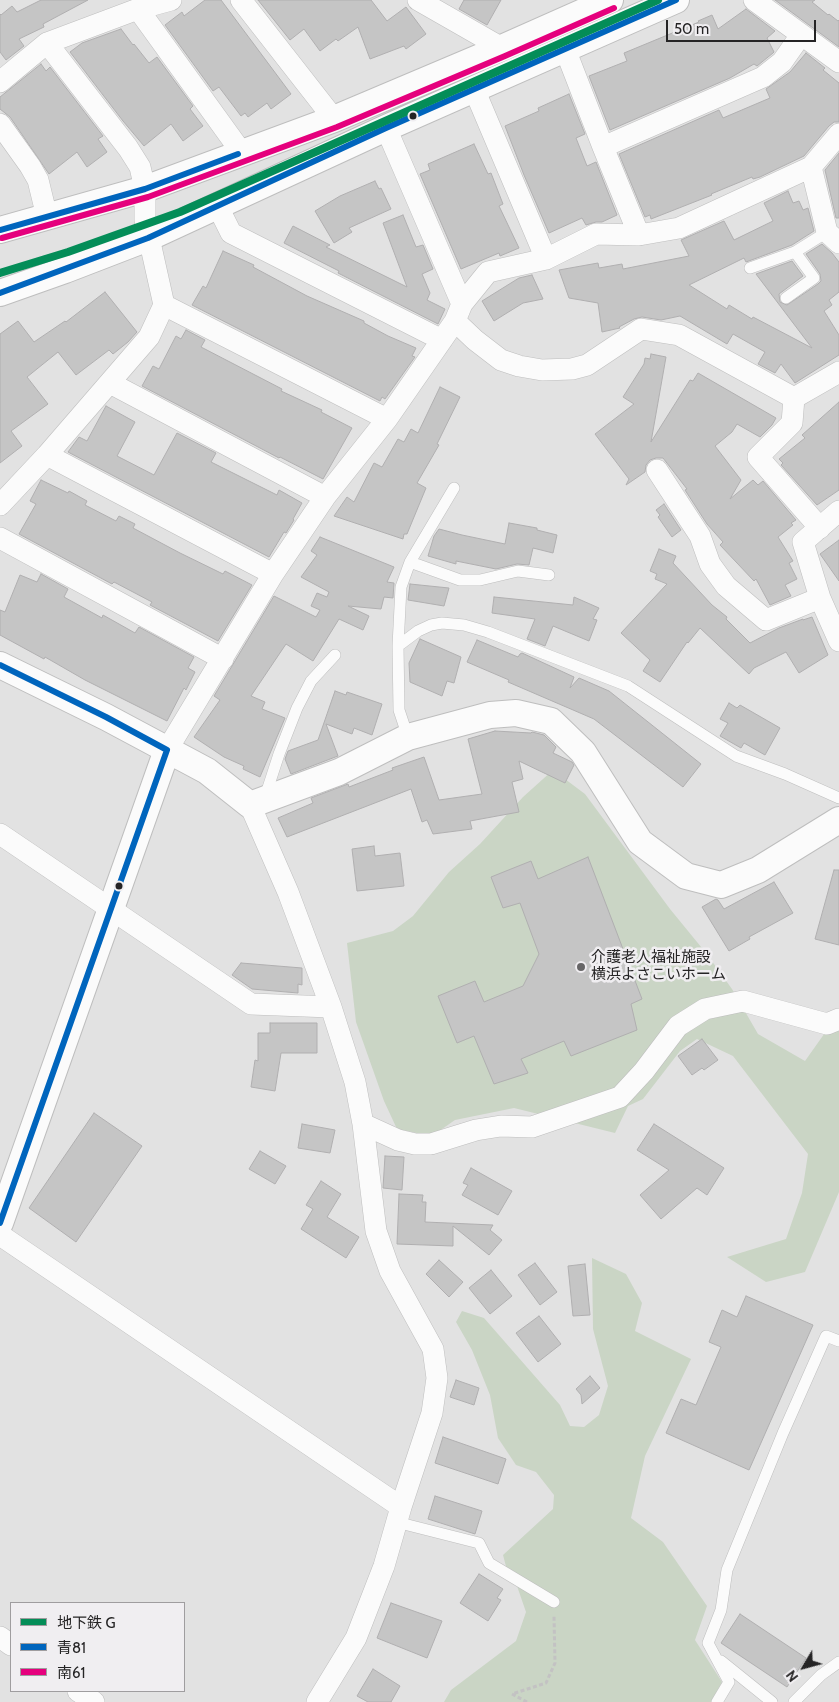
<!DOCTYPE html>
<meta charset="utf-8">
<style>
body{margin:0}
#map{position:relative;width:839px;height:1702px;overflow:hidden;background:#e2e2e2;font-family:Cabin,"Noto Sans JP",sans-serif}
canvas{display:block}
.legend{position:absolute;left:10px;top:1602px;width:175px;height:90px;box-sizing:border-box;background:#f0eef1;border:1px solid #9f9d9f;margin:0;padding:6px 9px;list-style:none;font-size:15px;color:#252425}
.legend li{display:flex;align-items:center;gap:10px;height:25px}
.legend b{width:25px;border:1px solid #9f9d9f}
.north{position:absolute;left:779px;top:1642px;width:50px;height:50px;-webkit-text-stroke:4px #f0eef1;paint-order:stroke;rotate:233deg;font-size:14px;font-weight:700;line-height:20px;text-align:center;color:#252425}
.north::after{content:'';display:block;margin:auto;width:18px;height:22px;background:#252425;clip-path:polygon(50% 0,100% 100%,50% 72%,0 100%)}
.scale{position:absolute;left:666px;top:20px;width:150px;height:22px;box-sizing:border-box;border:2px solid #252425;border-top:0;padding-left:6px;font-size:15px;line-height:18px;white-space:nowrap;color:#252425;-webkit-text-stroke:4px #f0eef1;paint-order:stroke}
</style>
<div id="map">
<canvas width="839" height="1702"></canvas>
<ul class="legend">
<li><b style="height:6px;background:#048d58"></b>地下鉄 G</li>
<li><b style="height:6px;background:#0065bd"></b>青81</li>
<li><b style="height:6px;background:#e5007d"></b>南61</li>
</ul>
<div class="north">N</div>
<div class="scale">50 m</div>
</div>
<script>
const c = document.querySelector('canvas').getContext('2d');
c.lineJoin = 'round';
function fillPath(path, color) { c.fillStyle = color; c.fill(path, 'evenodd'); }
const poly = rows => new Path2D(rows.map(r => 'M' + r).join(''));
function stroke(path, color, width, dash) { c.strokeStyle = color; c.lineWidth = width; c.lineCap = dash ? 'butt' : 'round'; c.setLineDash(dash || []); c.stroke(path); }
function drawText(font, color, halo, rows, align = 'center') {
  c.font = font + ' Cabin,"Noto Sans JP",sans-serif'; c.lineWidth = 5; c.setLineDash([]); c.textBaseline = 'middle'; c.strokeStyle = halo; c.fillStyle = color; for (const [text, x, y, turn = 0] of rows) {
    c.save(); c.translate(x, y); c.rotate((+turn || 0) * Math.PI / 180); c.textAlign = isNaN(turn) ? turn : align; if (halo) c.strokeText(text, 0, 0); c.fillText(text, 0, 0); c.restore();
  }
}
const green = poly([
 [553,770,585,794,670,909,706,953,732,989,758,1034,805,1061,839,1013,839,1192,805,1272,766,1282,727,1257,786,1239,802,1193,808,1154,733,1056,697,1039,680,1051,643,1099,628,1106,615,1133,514,1108,455,1120,432,1136,397,1129,384,1101,356,1022,347,943,393,931,413,916,449,872,480,844,523,797],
 [592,1258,626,1274,642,1303,635,1331,691,1359,645,1456,631,1518,663,1542,707,1606,695,1640,722,1682,711,1702,444,1702,451,1690,516,1641,526,1612,517,1586,508,1574,503,1555,553,1509,554,1495,536,1472,516,1465,498,1438,490,1395,472,1350,456,1322,462,1311,484,1318,560,1405,570,1426,584,1427,599,1415,608,1386,593,1329]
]);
const building = poly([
 [41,0,88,0,43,24,44,27,19,39,24,46,6,60,0,52,0,14,1,15,12,6,17,12,41,0],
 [205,0,221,0,291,94,271,109,267,103,248,117,245,113,241,116,219,87,213,91,165,25,182,12,184,16,205,0],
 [258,0,371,0,387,21,406,7,426,34,406,49,404,46,370,59,358,27,338,41,336,39,320,51,304,29,290,40,258,0],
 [464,0,501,0,487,25,459,9,464,0],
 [775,0,815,0,812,2,828,15,829,14,838,21,839,20,839,47,775,0],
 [746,9,775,31,767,38,774,52,773,53,757,66,754,64,730,78,610,130,589,76,627,61,624,53,699,22,698,21,712,15,718,29,746,9],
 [121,29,133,45,134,44,149,63,157,57,193,106,190,109,203,126,183,141,171,124,144,146,123,121,70,52,82,43,121,29],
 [806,53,825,68,823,70,839,83,839,122,834,122,829,126,804,156,760,177,753,179,752,177,711,194,712,195,651,219,650,215,645,217,619,154,719,110,723,118,770,98,766,89,790,72,806,53],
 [41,64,46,71,50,67,103,136,98,139,107,152,87,167,77,152,49,174,10,117,0,109,0,97,41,64],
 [569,94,585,134,576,138,587,166,596,162,617,215,602,222,596,222,586,225,582,218,549,233,524,175,505,126,539,111,538,108,569,94],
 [474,144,488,174,491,173,503,204,499,206,519,248,500,256,499,253,461,269,420,174,430,170,428,164,474,144],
 [839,153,839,218,836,218,825,170,839,153],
 [375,181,379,189,381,188,391,209,349,228,352,232,334,243,315,211,340,196,375,181],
 [788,191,793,203,799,201,803,210,808,208,814,231,792,245,746,262,744,258,689,285,727,309,729,305,752,319,753,317,812,348,756,274,792,261,803,276,779,294,780,302,787,305,818,284,821,281,820,274,806,254,822,244,832,253,839,262,839,292,829,300,832,305,824,311,839,335,839,355,795,383,781,364,775,373,758,364,765,352,733,334,727,344,680,316,661,320,642,317,634,319,619,327,620,328,602,332,598,303,569,298,559,270,598,263,599,268,622,264,623,269,689,256,681,240,724,221,734,240,773,221,764,203,788,191],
 [403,215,416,247,423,245,433,269,422,274,430,293,427,300,445,309,438,324,338,273,339,271,284,243,293,226,330,245,326,247,407,287,383,223,403,215],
 [223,251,254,265,253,267,307,296,364,321,364,323,388,336,416,348,412,356,415,357,385,399,382,397,380,401,192,305,203,286,206,288,223,251],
 [532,275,543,299,523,303,494,321,482,301,519,278,532,275],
 [105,292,137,332,128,342,113,354,109,350,76,375,58,352,27,377,48,404,11,431,22,446,0,463,0,334,18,321,34,342,65,321,66,322,105,292],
 [186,330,205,340,201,347,282,389,281,391,322,410,321,412,352,428,323,479,280,457,279,458,142,386,153,366,159,369,176,336,181,339,186,330],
 [651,354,666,357,651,442,690,380,693,381,698,373,776,418,772,425,760,437,737,424,732,432,715,446,741,480,730,499,753,480,758,485,763,481,796,520,791,523,793,525,778,537,793,561,789,563,797,579,785,585,791,596,770,605,756,579,754,581,720,545,723,542,707,524,685,490,687,489,663,458,656,458,650,460,646,465,645,472,626,485,629,479,595,434,634,404,623,397,644,364,645,358,650,359,651,354],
 [440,387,460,397,437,444,439,445,417,483,426,488,407,534,404,534,403,539,334,516,347,497,354,502,374,463,382,467,398,439,404,442,411,429,418,433,440,387],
 [839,402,839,490,817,505,781,465,783,463,779,459,805,438,802,435,839,402],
 [106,406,135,422,117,456,154,475,177,433,216,453,211,462,277,495,279,490,302,503,293,519,294,520,286,533,284,532,269,557,68,452,79,437,87,441,106,406],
 [41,480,68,493,69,491,87,501,85,505,116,521,119,516,135,524,133,528,180,553,223,574,225,571,252,585,218,641,150,605,152,602,114,582,112,584,19,534,36,504,30,501,41,480],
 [664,504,681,530,672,537,658,517,660,515,656,510,664,504],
 [509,523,537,528,537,530,557,535,553,553,533,548,529,565,517,564,496,569,456,561,456,564,428,556,434,536,439,529,462,535,505,544,509,523],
 [320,537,394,567,387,582,394,583,393,598,384,597,381,609,348,606,369,616,363,630,339,619,313,661,286,644,251,696,265,702,262,709,285,718,260,777,243,769,244,766,224,757,194,737,220,700,214,696,274,596,316,617,320,610,311,606,317,593,327,597,329,592,301,577,317,555,311,551,320,537],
 [839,540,839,581,820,554,839,540],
 [659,549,676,556,673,563,712,605,727,617,726,619,750,643,779,628,803,619,803,620,812,617,828,655,799,673,786,652,754,668,749,674,700,628,688,643,687,642,660,682,643,671,650,660,621,633,667,584,655,579,657,574,650,571,659,549],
 [41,574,68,589,64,597,102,618,103,615,135,633,139,627,194,657,188,668,195,672,186,690,184,688,167,721,85,680,45,657,44,659,0,635,0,610,5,612,20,575,37,582,41,574],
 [410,584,449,588,444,606,408,600,410,584],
 [494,597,573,605,574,597,599,608,593,619,597,620,589,641,553,626,545,646,527,639,535,619,492,613,494,597],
 [420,639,461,657,454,683,447,681,442,696,410,682,409,663,420,639],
 [477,640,518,657,520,654,522,653,574,677,570,688,579,678,609,691,701,764,683,787,594,719,508,682,509,680,467,662,477,640],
 [335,691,346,695,347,692,382,704,372,735,354,728,352,734,326,724,338,756,291,774,285,759,288,751,318,740,335,691],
 [729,703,737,708,740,705,780,728,765,755,744,743,741,748,720,736,728,723,720,719,729,703],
 [495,731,531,733,532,732,544,735,556,747,553,753,572,762,574,765,565,783,519,761,523,779,512,782,519,812,470,821,472,829,433,834,427,820,422,822,411,789,287,837,278,818,313,803,311,798,348,784,349,787,393,770,392,768,424,757,439,800,482,794,468,739,495,731],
 [374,846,375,856,400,853,404,886,357,891,352,849,374,846],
 [588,857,642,999,631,1004,637,1030,571,1056,564,1041,521,1059,528,1073,494,1084,474,1036,457,1043,438,996,475,981,484,1002,523,986,539,954,520,903,503,908,491,877,531,861,538,879,588,857],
 [834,870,839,870,839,945,815,939,834,870],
 [774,882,793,913,749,937,750,939,729,951,702,907,716,899,718,900,724,909,774,882],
 [241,963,302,968,302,985,298,984,298,993,252,989,232,975,241,963],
 [270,1023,317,1023,317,1053,281,1053,275,1091,251,1087,255,1060,258,1061,258,1033,270,1033,270,1023],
 [702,1039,718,1060,704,1070,702,1068,692,1075,678,1056,702,1039],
 [94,1113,142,1146,76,1242,29,1208,94,1113],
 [302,1124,335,1130,330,1153,298,1148,302,1124],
 [654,1124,724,1168,707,1195,697,1188,661,1219,640,1195,669,1170,637,1150,654,1124],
 [260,1151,286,1166,275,1184,249,1169,260,1151],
 [385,1156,404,1157,402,1190,383,1188,385,1156],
 [471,1168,512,1191,498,1215,462,1195,468,1185,463,1183,471,1168],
 [321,1181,341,1194,327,1217,359,1237,346,1258,301,1229,313,1209,306,1205,321,1181],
 [399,1194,423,1195,422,1202,426,1202,425,1222,493,1225,490,1230,502,1240,489,1255,453,1226,453,1246,397,1244,399,1194],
 [439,1260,463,1282,449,1297,426,1274,439,1260],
 [535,1263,557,1292,540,1305,518,1275,535,1263],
 [585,1264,590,1315,573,1316,568,1266,585,1264],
 [491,1270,512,1296,490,1314,469,1288,491,1270],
 [746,1296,813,1325,749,1470,666,1433,681,1399,696,1405,721,1347,709,1342,722,1310,737,1317,746,1296],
 [539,1316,561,1344,538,1362,516,1333,539,1316],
 [590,1376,600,1388,582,1404,581,1395,576,1389,590,1376],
 [456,1380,479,1388,474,1405,450,1397,456,1380],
 [443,1437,506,1459,498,1484,435,1463,443,1437],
 [435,1496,482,1511,475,1534,428,1519,435,1496],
 [479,1574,503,1589,497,1598,501,1600,488,1621,460,1603,479,1574],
 [391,1603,442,1621,427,1658,377,1638,391,1603],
 [740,1614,806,1658,787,1687,721,1643,740,1614],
 [373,1669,400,1686,391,1702,368,1702,357,1696,373,1669]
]);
const path = poly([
 [527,1702,512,1694,546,1683,555,1663,554,1616]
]);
const service = poly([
 [750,268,795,252,827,232],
 [786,298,814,278,795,252],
 [410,562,460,580,480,580,518,571,549,575],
 [398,646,418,631,431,625,442,623,464,625,488,632,628,686,736,756,785,774,839,798],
 [408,737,399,710,398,646,401,587,410,562,454,488],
 [265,797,279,754,297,708,311,681,335,655],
 [396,1522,479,1543,489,1563,554,1602],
 [721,1661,772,1702],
 [717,1702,729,1682,708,1643,721,1610,727,1570,783,1433,826,1336,839,1341],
 [794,1702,821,1675,839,1662]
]);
const minor = poly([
 [241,0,334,119],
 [418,0,502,48],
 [754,0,839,62],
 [138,9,242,153],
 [565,49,603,147,639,235],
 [0,82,47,43,138,9,171,0],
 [474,89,546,259],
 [0,124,30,166,38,180,47,217],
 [603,147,763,77,782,62,801,35],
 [811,167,827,232,839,243],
 [217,205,231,233,442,340],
 [462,304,488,272,546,259,596,234,639,235,679,228,811,167,839,134],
 [164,305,387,419],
 [455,321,475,340,501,360,519,366,542,370,572,369,587,365,641,329,679,335,794,398,839,372],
 [110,383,325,497],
 [794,398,792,423,758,457,820,528],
 [47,455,273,574],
 [657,470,700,536,710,564,726,586,766,620,820,598],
 [0,505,47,455,149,337,164,305,145,220,145,189,140,167,128,148,47,43],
 [839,511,803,542,820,598,839,641],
 [0,538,223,659],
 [167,750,273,574,325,497,387,419,455,321,462,304,386,128],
 [250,805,288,892,331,1007,355,1082,363,1124,376,1231,390,1271,433,1349,437,1378,432,1413,401,1507,384,1566,356,1638,317,1702],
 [0,834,251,1004,331,1007],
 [363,1124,398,1140,415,1144,431,1144,476,1130,501,1126,532,1127,620,1097,644,1071,678,1026,705,1009,743,1001,827,1024,839,1019],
 [0,1235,401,1507],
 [0,1637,11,1645],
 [78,1691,94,1702]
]);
const tertiary = poly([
 [0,230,145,189,334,119,502,48,610,0],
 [0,293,65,270,148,238,386,128,676,0],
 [0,665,106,717,207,771,250,805,339,772,408,737,490,715,516,713,551,721,583,752,640,842,686,876,721,885,758,870,839,820],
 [0,1223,167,750]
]);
const bus1 = poly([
 [0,230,145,189,238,154],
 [0,293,148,238,386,128,676,0],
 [0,665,106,717,167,750],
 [0,1223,167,750]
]);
const bus2 = poly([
 [2,238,148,197,337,127,505,56,614,8]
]);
const metro1 = poly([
 [0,273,68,252,180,212,658,0]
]);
const markers = [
 [413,116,4.5,"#252425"],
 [119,886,4.5,"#252425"],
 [581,967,5,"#676667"]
];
const poiNames = [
 ["介護老人福祉施設",591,958],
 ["横浜よさこいホーム",591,975]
];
fillPath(green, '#cad5c5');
fillPath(building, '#c5c5c5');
stroke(building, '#b0afb0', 1);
stroke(service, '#bebebe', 12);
stroke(minor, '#bebebe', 22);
stroke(tertiary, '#bebebe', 28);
stroke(path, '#c3c2c3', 3, [4, 2.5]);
stroke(service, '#fbfbfb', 11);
stroke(minor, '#fbfbfb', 21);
stroke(tertiary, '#fbfbfb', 26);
stroke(bus1, '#0065bd', 6);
stroke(bus2, '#e5007d', 6);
stroke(metro1, '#048d58', 8);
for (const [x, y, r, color] of markers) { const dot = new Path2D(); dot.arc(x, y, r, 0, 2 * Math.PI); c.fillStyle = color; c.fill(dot); stroke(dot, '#f0eef1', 2); }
drawText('15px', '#252425', '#f0eef1', poiNames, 'left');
</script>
